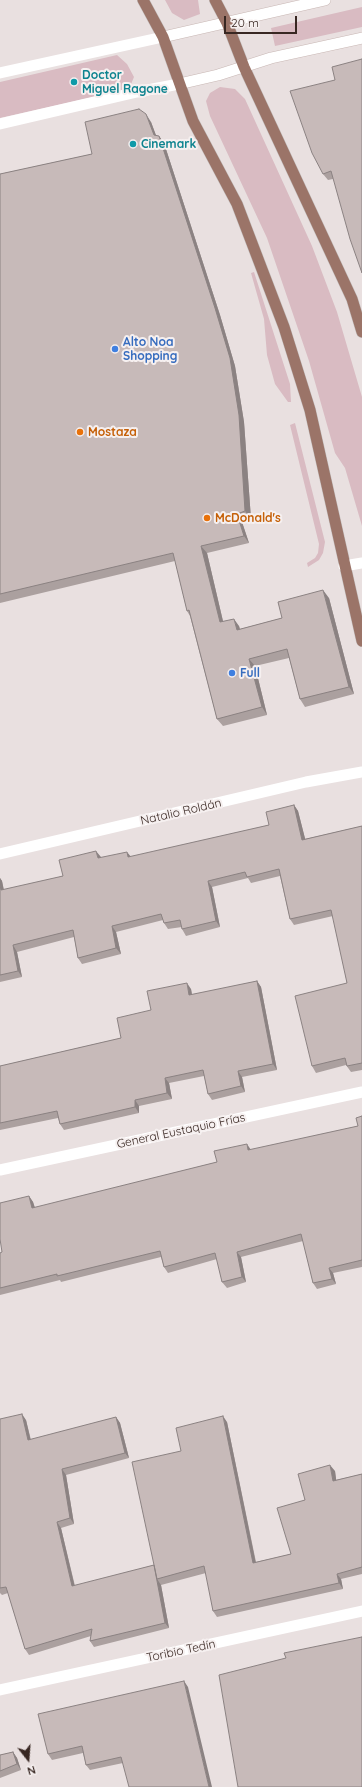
<!DOCTYPE html>
<meta charset="utf-8">
<style>
body{margin:0}
#map{position:relative;width:362px;height:1787px;overflow:hidden;background:#e9e0e0;font-family:Quicksand,sans-serif}
canvas{display:block}
.north{position:absolute;left:8px;top:1739px;width:40px;height:40px;-webkit-text-stroke:3px #f6f0f0;paint-order:stroke;rotate:163deg;font-size:11px;font-weight:700;line-height:16px;text-align:center;color:#382722}
.north::after{content:'';display:block;margin:auto;width:14px;height:18px;background:#382722;clip-path:polygon(50% 0,100% 100%,50% 72%,0 100%)}
.scale{position:absolute;left:224px;top:16px;width:73px;height:18px;box-sizing:border-box;border:2px solid #382722;border-top:0;padding-left:5px;font-size:12px;line-height:14px;white-space:nowrap;color:#382722;-webkit-text-stroke:3px #f6f0f0;paint-order:stroke}
</style>
<div id="map">
<canvas width="362" height="1787"></canvas>
<div class="north">N</div>
<div class="scale">20 m</div>
</div>
<script>
const c = document.querySelector('canvas').getContext('2d');
c.lineJoin = 'round';
function fillPath(path, color) { c.fillStyle = color; c.fill(path, 'evenodd'); }
const poly = rows => new Path2D(rows.map(r => 'M' + r).join(''));
function stroke(path, color, width, dash) { c.strokeStyle = color; c.lineWidth = width; c.lineCap = dash ? 'butt' : 'round'; c.setLineDash(dash || []); c.stroke(path); }
function drawText(font, color, halo, rows, align = 'center') {
  c.font = font + ' Quicksand,sans-serif'; c.lineWidth = 4; c.setLineDash([]); c.textBaseline = 'middle'; c.strokeStyle = halo; c.fillStyle = color; for (const [text, x, y, turn = 0] of rows) {
    c.save(); c.translate(x, y); c.rotate((+turn || 0) * Math.PI / 180); c.textAlign = isNaN(turn) ? turn : align; if (halo) c.strokeText(text, 0, 0); c.fillText(text, 0, 0); c.restore();
  }
}
const green = poly([
 [165,0,198,0,200,14,184,20,172,13],
 [362,7,362,27,275,46,271,28],
 [117,55,127,64,134,77,129,89,0,118,0,82],
 [220,87,235,89,245,99,312,246,337,312,362,397,362,526,345,468,335,453,309,361,267,238,210,116,206,101,210,93],
 [254,272,290,384,291,402,288,402,275,384,267,355,264,319,251,273],
 [295,423,325,542,323,553,319,560,308,567,307,563,315,558,318,553,319,544,290,425]
]);
const minor = poly([
 [344,566,362,563],
 [0,854,306,782,362,772],
 [0,1170,362,1092],
 [0,1690,362,1611]
]);
const tertiary = poly([
 [0,73,163,37],
 [0,124,137,92,179,84]
]);
const secondary = poly([
 [163,37,325,0],
 [179,84,218,75,271,58,362,38]
]);
const primary = poly([
 [143,0,163,37,193,121,237,204,284,327,310,410,362,641],
 [215,0,227,23,244,67,352,299,362,332]
]);
const wall = poly([
 [335,80,333,179,328,180,323,174],
 [151,122,156,136,159,136,164,143,220,315,235,366,244,422,251,519,242,522,249,543,207,553,223,621,239,626,240,629,282,618,329,598,354,694,305,707,300,699,289,658,255,666,267,715,223,726,217,719,190,616,187,611,175,561,0,603,0,174,92,154],
 [294,805,298,811,305,839,362,826,362,1070,351,1072,346,1065,316,1073,312,1066,347,983,333,916,294,925,290,919,280,876,251,883,248,878,212,887,220,927,186,936,182,929,182,927,168,929,164,923,163,920,116,932,121,954,82,964,78,958,74,937,17,952,22,977,0,982,0,878,2,881,4,890,63,876,101,858,131,857,269,825],
 [257,981,261,987,277,1070,242,1077,245,1092,212,1100,208,1094,204,1076,169,1083,172,1099,139,1106,139,1113,64,1130,60,1124,58,1118,0,1130,0,1066,121,1038,151,1010,191,989,192,995],
 [362,1116,362,1267,333,1273,336,1284,317,1289,313,1283,303,1241,241,1257,246,1282,227,1288,222,1282,217,1259,168,1273,164,1267,161,1257,61,1282,60,1280,0,1295,0,1253,2,1252,29,1196,33,1202,35,1208,217,1162,251,1150,358,1126],
 [116,1417,120,1423,129,1458,66,1475,74,1524,61,1528,75,1586,154,1565,181,1451,227,1422,256,1562,291,1554,305,1500,335,1471,336,1480,362,1474,362,1574,341,1579,343,1589,217,1617,213,1611,206,1573,161,1585,169,1628,94,1647,90,1641,91,1636,29,1655,25,1649,8,1593,2,1595,0,1593,0,1419,26,1420,31,1440],
 [188,1687,123,1763,90,1770,86,1765,83,1753,52,1760,48,1754],
 [13,1752,17,1758,21,1770,0,1778,0,1755]
]);
const shadedWall = poly([
 [146,114,151,122,159,143,154,135],
 [159,136,164,143,220,315,235,366,244,422,251,519,245,511],
 [237,514,242,522,249,543,244,536],
 [201,546,207,553,225,630,220,622],
 [323,590,329,598,354,694,349,687],
 [234,619,239,626,242,638,237,630],
 [249,659,255,666,267,715,262,707],
 [294,805,298,811,307,846,302,840],
 [96,851,101,857,103,864,98,858],
 [127,852,132,858,128,857],
 [0,878,2,881,5,897,1,890,0,885],
 [208,881,212,887,220,927,216,921],
 [112,926,116,932,121,954,116,948],
 [13,945,17,952,22,977,18,971],
 [257,981,261,987,277,1070,273,1064],
 [187,983,191,989,193,1001,189,995],
 [238,1071,242,1077,245,1092,241,1086],
 [165,1078,169,1083,172,1099,167,1093],
 [135,1100,139,1106,139,1113,135,1107],
 [247,1144,251,1150,248,1150],
 [29,1196,33,1202,37,1214,32,1208],
 [237,1252,241,1257,246,1282,242,1277],
 [329,1268,333,1273,336,1284,332,1279],
 [22,1414,26,1420,32,1446,28,1440],
 [223,1416,227,1422,257,1569,253,1563],
 [116,1417,120,1423,129,1458,125,1453],
 [330,1465,335,1471,337,1486,333,1481],
 [62,1469,66,1475,74,1524,70,1518],
 [57,1522,61,1528,76,1592,72,1586],
 [154,1565,157,1579,161,1585,169,1628,165,1623],
 [337,1574,341,1579,343,1589,339,1583],
 [184,1681,188,1687,212,1787,209,1787],
 [13,1752,17,1758,21,1770,17,1764]
]);
const building = poly([
 [362,59,362,273,350,239,331,171,323,174,312,153,290,91,335,80,332,67,362,59],
 [139,109,146,114,154,135,159,136,215,308,230,358,239,415,245,511,237,514,244,536,201,546,220,622,234,619,237,630,282,618,278,602,323,590,349,687,300,699,287,649,249,659,262,707,217,719,189,610,187,611,173,553,0,594,0,174,92,154,85,122,139,109],
 [294,805,302,840,362,826,362,1063,347,1066,345,1058,312,1066,295,996,347,983,331,910,290,919,279,869,247,877,245,872,208,881,216,921,182,929,180,920,164,923,161,914,112,926,116,948,78,958,73,930,13,945,18,971,0,975,0,885,1,890,63,876,59,860,96,851,98,858,127,852,128,857,269,825,266,812,294,805],
 [257,981,273,1064,238,1071,241,1086,208,1094,203,1070,165,1078,167,1093,135,1100,135,1107,60,1124,57,1111,0,1123,0,1066,121,1038,117,1018,151,1010,147,991,187,983,189,995,257,981],
 [362,1116,362,1260,329,1268,332,1279,313,1283,301,1234,237,1252,242,1277,222,1282,215,1253,164,1267,160,1251,57,1276,57,1274,0,1288,0,1253,2,1252,0,1239,0,1203,29,1196,32,1208,217,1162,214,1151,247,1144,248,1150,358,1126,356,1118,362,1116],
 [22,1414,28,1440,116,1417,125,1453,62,1469,70,1518,57,1522,72,1586,154,1565,165,1623,90,1641,92,1629,25,1649,6,1587,0,1588,0,1419,22,1414],
 [223,1416,253,1563,291,1554,277,1508,305,1500,298,1474,330,1465,333,1481,362,1474,362,1567,337,1574,339,1583,213,1611,204,1566,157,1579,132,1462,181,1451,176,1428,223,1416],
 [362,1637,362,1787,238,1787,219,1675,286,1658,284,1653,362,1637],
 [184,1681,209,1787,129,1787,121,1757,86,1765,82,1746,48,1754,38,1714,184,1681],
 [13,1752,17,1764,0,1771,0,1755,13,1752]
]);
const markers = [
 [74,82,4,"#0f9aa8"],
 [133,144,4,"#0f9aa8"],
 [115,349,4,"#3f7fe0"],
 [80,432,4,"#e8710a"],
 [207,518,4,"#e8710a"],
 [232,673,4,"#3f7fe0"]
];
const cultureNames = [
 ["Doctor",82,75],
 ["Miguel Ragone",82,89],
 ["Cinemark",141,144]
];
const shopNames = [
 ["Alto Noa",123,342],
 ["Shopping",123,356],
 ["Full",240,673]
];
const foodNames = [
 ["Mostaza",88,432],
 ["McDonald's",215,518]
];
const streetNames = [
 ["Natalio Roldán",181,812,-13],
 ["General Eustaquio Frías",181,1131,-12],
 ["Toribio Tedín",181,1651,-12]
];
fillPath(green, '#d9bbc2');
stroke(secondary, '#c8b7b4', 12);
stroke(primary, '#c3bebd', 12);
stroke(minor, '#fff', 11);
stroke(tertiary, '#fff', 11);
stroke(secondary, '#fff', 11);
stroke(primary, '#9b7468', 11);
fillPath(wall, '#aba09f');
fillPath(shadedWall, '#8b8282');
fillPath(building, '#c7bab9');
stroke(building, '#8b8282', 1);
for (const [x, y, r, color] of markers) { const dot = new Path2D(); dot.arc(x, y, r, 0, 2 * Math.PI); c.fillStyle = color; c.fill(dot); stroke(dot, '#f6f0f0', 1.5); }
drawText('bold 12px', '#0d838f', '#f6f0f0', cultureNames, 'left');
drawText('bold 12px', '#366cbe', '#f6f0f0', shopNames, 'left');
drawText('bold 12px', '#c56008', '#f6f0f0', foodNames, 'left');
drawText('12px', '#382722', '#f6f0f0', streetNames);
</script>
